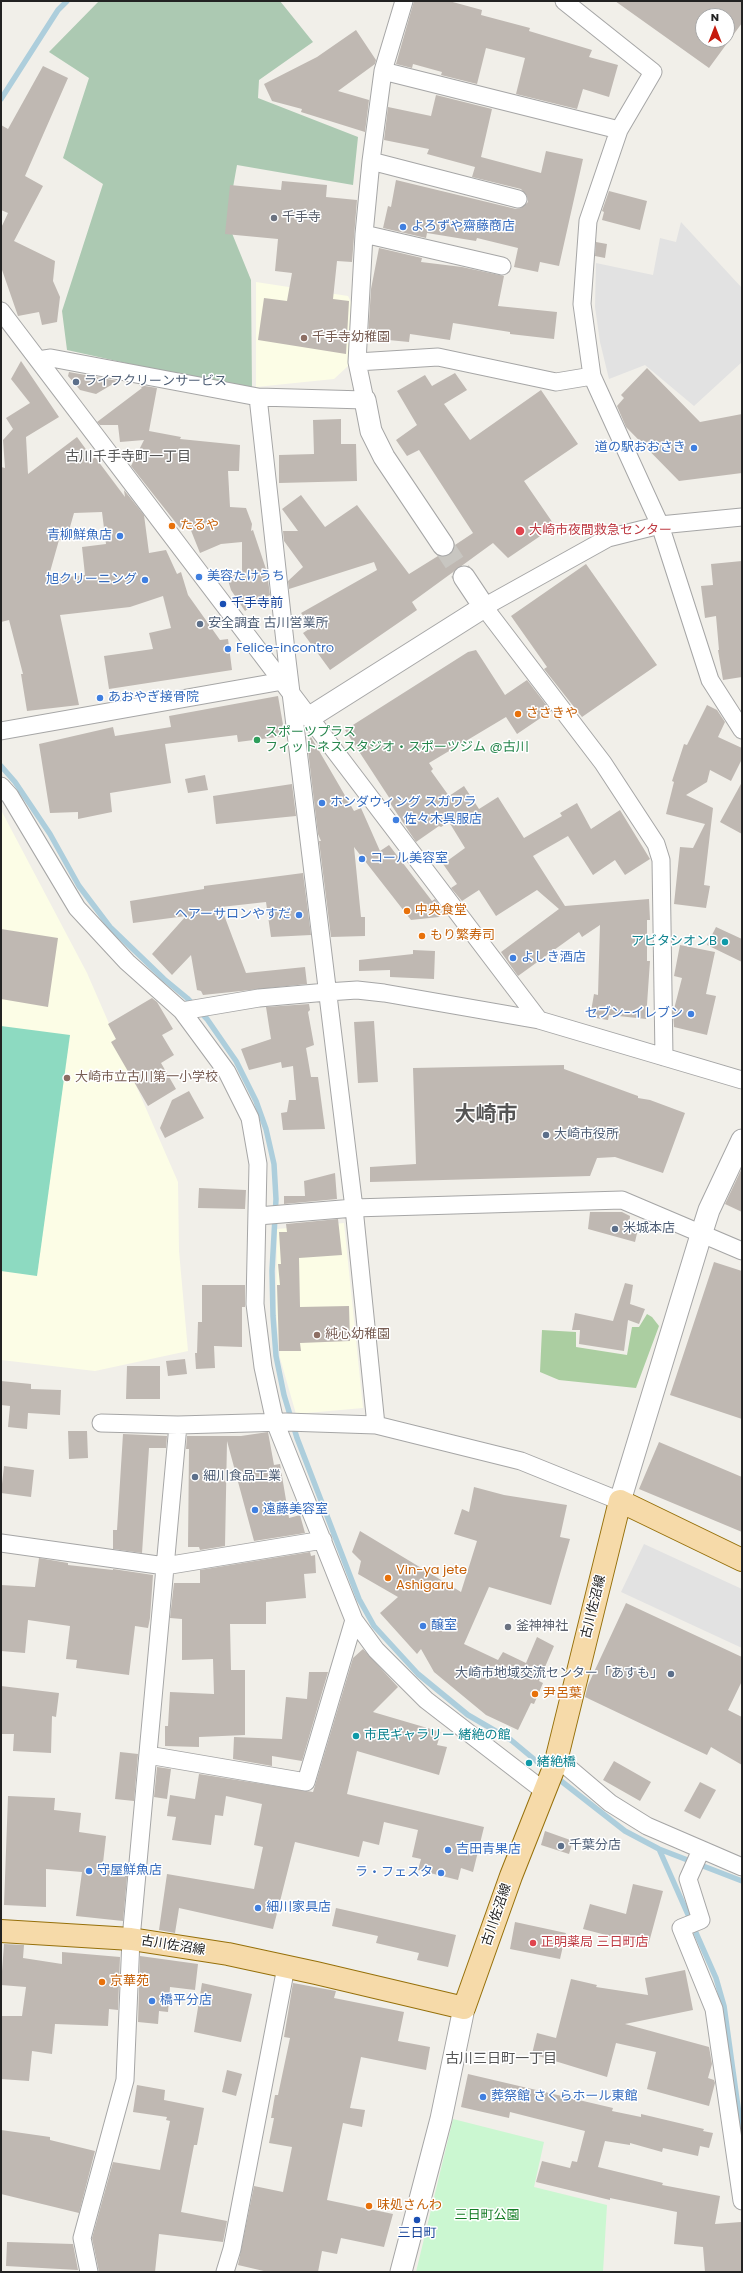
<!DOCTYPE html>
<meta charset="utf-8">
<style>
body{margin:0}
#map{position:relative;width:743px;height:2273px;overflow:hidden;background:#f1efe9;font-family:Poppins,sans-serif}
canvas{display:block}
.frame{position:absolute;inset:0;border:2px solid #222;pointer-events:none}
.north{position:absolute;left:695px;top:8px;width:40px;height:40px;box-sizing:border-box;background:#fff;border:1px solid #a7a7a7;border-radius:50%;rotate:0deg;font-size:11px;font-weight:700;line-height:16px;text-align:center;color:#222}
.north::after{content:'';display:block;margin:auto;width:14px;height:18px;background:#c6190d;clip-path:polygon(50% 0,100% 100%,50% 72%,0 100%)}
</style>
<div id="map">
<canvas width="743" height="2273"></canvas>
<div class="frame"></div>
<div class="north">N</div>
</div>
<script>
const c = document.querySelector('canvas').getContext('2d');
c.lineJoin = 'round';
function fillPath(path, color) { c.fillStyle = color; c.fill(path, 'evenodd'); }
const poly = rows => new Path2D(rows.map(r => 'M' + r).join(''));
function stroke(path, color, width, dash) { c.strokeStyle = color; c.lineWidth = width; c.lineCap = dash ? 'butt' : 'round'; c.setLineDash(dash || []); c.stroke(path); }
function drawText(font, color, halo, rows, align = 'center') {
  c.font = font + ' Poppins,"Noto Sans JP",sans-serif'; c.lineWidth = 3; c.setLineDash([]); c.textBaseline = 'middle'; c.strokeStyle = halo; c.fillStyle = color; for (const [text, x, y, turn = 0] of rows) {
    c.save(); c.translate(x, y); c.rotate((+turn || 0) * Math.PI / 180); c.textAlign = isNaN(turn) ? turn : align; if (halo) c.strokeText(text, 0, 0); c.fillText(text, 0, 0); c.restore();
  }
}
const education = poly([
 [256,282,348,296,355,310,348,366,334,379,256,387],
 [1,810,87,973,178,1182,179,1251,188,1351,95,1371,1,1360],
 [344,1223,363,1408,296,1414,280,1358,276,1311,277,1229]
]);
const forest = poly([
 [647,1314,652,1317,659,1326,636,1388,559,1380,540,1372,542,1330,576,1332,576,1347,627,1355,632,1327,639,1327]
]);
const cemetery = poly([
 [99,1,280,1,313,42,259,80,258,98,358,137,353,185,237,165,227,221,251,280,252,391,67,350,62,311,103,184,63,158,89,78,49,52]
]);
const park = poly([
 [453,2119,544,2142,534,2187,607,2205,603,2272,416,2272]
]);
const pitch = poly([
 [1,1026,70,1035,37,1276,1,1271]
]);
const parking = poly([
 [681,222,742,288,742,362,694,406,645,365,609,379,600,342,595,307,596,263,653,275,660,238,676,242],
 [644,1544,742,1589,742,1648,621,1592]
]);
const stream = poly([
 [1,99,58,10,67,1],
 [1,766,15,782,50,834,79,886,110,927,164,979,187,998,207,1019,236,1061,256,1101,266,1129,274,1164,276,1199,272,1271,273,1316,276,1356,284,1395,297,1438,359,1599,374,1626,418,1674,468,1715,511,1740,547,1770],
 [556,1777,625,1831,659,1849,742,1881],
 [659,1849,716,1978,724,2006,742,2136]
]);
const building = poly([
 [414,1,449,1,482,10,481,15,530,28,529,31,592,50,589,57,618,65,609,97,583,89,577,109,516,94,525,58,486,48,477,84,441,75,442,72,413,64,412,68,396,64],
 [615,1,742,1,742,23,709,68],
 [703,16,727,16,727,40,703,40],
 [356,30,376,60,375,64,338,91,369,100,365,132,301,112,302,109,272,101,264,84,317,57],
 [43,66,68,78,25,176,43,186,14,241,55,261,53,281,60,297,57,322,42,325,39,312,18,316,1,267,1,228,8,213,1,210,1,125,8,129],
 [436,95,492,109,481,157,541,173,546,151,583,159,559,266,540,262,538,272,514,267,518,248,477,238,476,241,427,233,426,238,383,228,388,206,391,207,396,180,516,209,521,208,528,202,527,196,521,189,472,177,475,167,427,154,429,149,384,140,388,107,431,116],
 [282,181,327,185,326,197,357,200,352,262,337,261,333,299,349,301,346,354,258,340,264,298,287,301,292,273,275,271,278,239,225,234,230,185,281,190],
 [609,191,647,201,640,230,602,220,604,212,602,211],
 [596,242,607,244,605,258,595,256],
 [379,248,422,258,421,262,462,267,504,276,498,306,557,312,554,339,510,334,510,332,453,323,450,340,410,334,409,342,368,338,371,289],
 [21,361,59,417,26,437,28,474,77,437,93,459,95,457,125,497,124,490,144,515,149,553,166,550,177,574,181,572,188,595,220,640,228,639,232,670,109,689,104,656,153,649,149,633,171,628,163,596,130,607,60,615,79,705,27,711,21,674,23,674,9,620,1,622,1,467,5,468,3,440,13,429,6,418,30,403,11,379],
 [102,512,106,544,82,547,85,575,48,579,59,540,66,541,74,513],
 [647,368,700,422,742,414,742,473,679,481,626,427,617,406,624,398,621,395],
 [69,372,118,381,96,394,80,390,68,376],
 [455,373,467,390,444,404,470,440,541,390,578,444,524,481,555,526,508,558,493,543,412,602,417,610,330,670,303,633,312,627,301,613,377,570,374,562,289,589,288,581,303,567,284,541,283,531,298,531,282,509,301,495,325,527,357,505,409,574,438,556,444,557,450,555,455,545,473,533,419,450,407,456,396,440,417,425,397,391,425,375,432,386],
 [139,385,157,388,149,431,181,437,180,439,240,445,239,471,228,471,230,507,246,508,252,524,251,531,253,530,267,572,270,595,245,611,231,590,227,577,242,572,242,542,221,544,200,553,190,528,180,528,131,466,144,440,120,442,118,425,100,425,97,422,142,388],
 [341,419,341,444,356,444,357,481,279,483,279,455,314,454,313,420],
 [742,561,742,677,723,680,718,650,719,650,716,616,705,618,701,586,713,585,711,564],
 [586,564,657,665,582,717,544,669,547,667,511,616],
 [476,650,505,695,527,680,551,711,517,734,506,717,429,763,433,769,431,771,449,796,464,786,479,809,498,797,524,838,562,816,560,813,577,803,591,829,620,810,650,859,625,875,615,860,593,875,568,836,533,856,565,906,649,899,650,920,647,920,647,961,650,961,646,1019,609,1015,608,1020,590,1017,594,994,598,995,600,925,582,937,579,932,518,976,501,952,559,909,537,890,496,916,479,890,462,901,451,888,457,884,443,864,465,848,449,822,441,827,439,826,416,842,390,803,392,802,345,730,468,652],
 [278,696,285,736,238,742,237,735,165,744,171,783,110,793,112,812,78,819,78,812,50,813,39,744,113,727,115,736,171,727,169,716],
 [707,705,717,710,725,722,718,737,742,748,742,759,731,781,710,770,707,782,686,795,713,808,704,885,710,886,706,908,674,904,680,847,693,848,705,824,666,814,674,782,672,781,684,744,687,745],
 [311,737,354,811,361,808,380,851,389,845,432,901,435,899,445,913,439,917,411,920,354,847,361,917,365,917,365,936,331,937,319,841,321,841,318,834,307,742],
 [205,775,208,790,188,793,185,779],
 [742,782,742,834,720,822],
 [292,784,296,816,216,824,213,796],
 [303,873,311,935,271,937,266,902,221,907,246,973,305,967,307,984,203,995,201,991,197,990,191,955,172,975,152,954,186,916,133,923,130,901,204,889,204,886],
 [716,927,742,939,742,962,707,945],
 [1,929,58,938,48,1007,1,999],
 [680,945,715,952,706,994,716,996,707,1035,674,1027,673,1013,682,978,674,976],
 [413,950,435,951,434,979,390,977,390,970,359,971,359,960,413,954],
 [152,998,157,1002,173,1029,162,1035,174,1055,161,1063,176,1089,148,1106,111,1042,116,1039,108,1024],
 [309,1004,310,1010,308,1012,314,1045,306,1048,311,1077,318,1077,325,1129,283,1130,281,1113,287,1112,289,1100,296,1100,293,1066,282,1068,281,1062,249,1070,241,1049,271,1039,266,1007],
 [374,1021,378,1082,358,1083,354,1022],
 [564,1065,564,1069,638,1096,638,1098,650,1100,685,1113,663,1173,615,1157,597,1158,590,1176,370,1182,370,1167,416,1164,413,1068],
 [189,1091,204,1118,165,1138,160,1128,172,1100],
 [742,1168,742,1212,725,1204],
 [335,1173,337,1199,284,1204,284,1196,305,1196,304,1181],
 [199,1188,246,1190,245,1209,198,1208],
 [590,1212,622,1212,630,1216,629,1224,638,1229,635,1242,588,1229],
 [338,1219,342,1255,299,1258,300,1307,349,1306,350,1341,300,1343,301,1351,279,1351,277,1285,280,1285,278,1264,281,1264,279,1232,287,1232,286,1224],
 [714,1262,742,1271,742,1419,670,1395],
 [625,1283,633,1285,630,1304,645,1309,639,1324,628,1320,624,1351,579,1344,580,1330,572,1330,575,1313,613,1321],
 [202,1285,245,1285,245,1307,242,1307,242,1347,214,1346,215,1368,196,1369,195,1353,197,1353,198,1322,202,1322],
 [185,1359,187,1374,168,1376,166,1361],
 [127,1366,160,1366,160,1399,126,1399],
 [1,1381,31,1384,31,1389,61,1390,60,1415,28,1413,27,1429,8,1427,10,1406,1,1405],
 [68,1431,87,1431,88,1458,69,1459],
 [268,1432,274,1465,280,1464,289,1518,300,1515,305,1533,254,1541,227,1441,225,1546,200,1550,199,1547,188,1547,189,1449,186,1449,187,1436,241,1436],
 [123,1434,167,1436,166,1448,149,1448,142,1553,113,1549,113,1530,117,1530],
 [659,1442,742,1477,742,1532,639,1489],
 [4,1466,34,1470,31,1497,1,1493],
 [474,1487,504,1495,567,1505,560,1537,570,1539,551,1605,489,1587,464,1644,498,1660,503,1652,526,1663,537,1637,554,1646,539,1681,543,1683,534,1704,531,1703,518,1730,486,1715,434,1672,421,1649,417,1654,380,1613,398,1597,358,1574,361,1561,352,1552,360,1531,461,1592,477,1541,454,1534,462,1509,469,1512],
 [310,1552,311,1556,315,1555,316,1573,304,1574,306,1598,266,1602,266,1624,230,1624,231,1670,245,1670,245,1735,199,1737,199,1747,165,1746,165,1726,168,1726,170,1692,214,1694,213,1659,182,1660,182,1619,170,1618,174,1583,200,1583,200,1570],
 [39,1558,68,1563,68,1565,113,1570,113,1569,153,1575,150,1618,148,1628,135,1626,129,1675,76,1668,77,1660,66,1659,70,1626,28,1620,25,1653,1,1651,1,1585,35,1587],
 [626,1603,742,1657,742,1681,728,1710,742,1717,742,1765,711,1747,707,1755,585,1697,588,1685],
 [363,1649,398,1687,373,1712,441,1732,437,1745,447,1747,439,1775,357,1751,347,1794,484,1827,473,1872,461,1868,458,1880,418,1870,421,1859,412,1857,418,1830,384,1822,379,1845,363,1841,359,1857,295,1842,273,1929,179,1908,175,1933,159,1930,167,1874,254,1889,263,1847,254,1845,262,1804,226,1796,223,1816,215,1815,211,1845,172,1840,176,1817,167,1816,170,1795,195,1799,199,1774,313,1792,353,1658],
 [309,1672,328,1672,302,1761,272,1756,272,1766,233,1759,234,1737,282,1739,286,1697,307,1699],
 [1,1686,59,1693,56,1717,52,1716,51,1753,13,1751,14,1734,1,1734],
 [120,1752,138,1754,134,1801,115,1799],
 [614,1761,651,1782,640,1801,603,1780],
 [157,1767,171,1769,167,1799,154,1797],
 [700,1782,716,1790,700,1819,684,1811],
 [8,1796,55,1798,54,1810,81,1813,79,1832,106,1836,103,1863,128,1866,123,1921,76,1916,82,1872,46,1869,46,1907,4,1905],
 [545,1831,573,1841,569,1854,541,1845],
 [633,1884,663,1891,648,1946,583,1929,590,1904,626,1914],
 [336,1908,456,1935,448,1967,417,1960,419,1953,376,1943,378,1936,332,1926],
 [515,1922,566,1933,560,1959,510,1949],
 [4,1944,24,1945,23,1958,62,1964,62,1952,120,1957,118,2010,109,2009,108,2026,55,2024,52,2054,32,2051,29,2081,1,2079,1,2016,22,2016,26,1987,1,1985],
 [140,1956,198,1964,195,1990,170,1987,168,2012,159,2011,158,2024,138,2022],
 [685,1970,693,2010,625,2024,709,2047,712,2064,708,2078,714,2080,715,2083,709,2106,647,2089,656,2052,616,2043,607,2077,532,2054,537,2033,556,2038,571,1979,597,1985,596,1987,648,1995,645,1978],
 [202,1983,252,1994,241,2042,194,2032],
 [293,1983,336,1991,334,1998,404,2012,398,2041,430,2047,426,2070,361,2057,350,2108,365,2110,362,2127,343,2123,327,2200,393,2214,384,2247,341,2238,337,2254,322,2251,318,2272,268,2272,238,2265,254,2186,283,2192,292,2147,269,2143,274,2118,271,2118,275,2095,278,2095,290,2038,284,2037],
 [227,2070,242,2074,236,2096,222,2092],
 [468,2074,613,2108,612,2111,641,2117,641,2114,704,2129,703,2131,713,2133,709,2148,700,2146,698,2156,663,2148,662,2152,630,2143,630,2145,605,2141,598,2167,663,2183,662,2185,720,2196,715,2224,741,2222,742,2272,705,2272,703,2247,674,2244,677,2212,610,2198,610,2200,536,2182,542,2161,570,2168,572,2161,577,2162,585,2131,510,2112,509,2118,461,2107],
 [137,2085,165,2090,164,2100,204,2108,197,2145,194,2145,181,2212,227,2221,223,2242,159,2234,155,2272,99,2272,92,2238,113,2162,160,2170,170,2121,166,2120,167,2117,133,2112],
 [1,2130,50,2137,50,2140,95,2151,79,2213,1,2194],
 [7,2242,73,2244,78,2270,6,2266]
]);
const tertiaryTunnel = poly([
 [443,545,464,577]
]);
const minor = poly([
 [564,1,653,72,619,130,588,221,582,304,592,376],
 [383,71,619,130],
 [371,161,518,199],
 [364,234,502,266],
 [1,311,539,1020],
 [38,360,51,358,258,397,365,400,357,362,364,234,371,161,383,71,404,1],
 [357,362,438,357,556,382,592,376,660,525,710,680,742,730],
 [258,397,287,660,354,1208,376,1425],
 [1,731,283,681],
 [1,786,10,796,77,908,127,962,182,1011,227,1072,250,1118,258,1164,255,1304,263,1367,275,1422,354,1620,376,1650,426,1700,544,1791],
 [182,1011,259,998,327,992,357,990,384,993,539,1020,742,1080],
 [664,1057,661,860,656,844,603,763,484,607,608,538,660,525,742,517],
 [258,1216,354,1208,622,1200,742,1251],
 [101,1423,178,1425,286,1422,376,1425,521,1461,620,1501],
 [1,1543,165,1566,323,1540],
 [148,1755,306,1782,354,1620],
 [557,1758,610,1803,647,1826,742,1867],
 [701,1850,688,1879,701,1920,681,1928,714,2009,742,2201],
 [89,2272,82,2238,125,2080,131,1939,178,1425],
 [225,2272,232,2249,286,1967]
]);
const tertiary = poly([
 [365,400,371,431,384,457,443,545],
 [310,717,484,607,464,577],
 [620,1501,701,1235,709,1210,742,1140],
 [401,2272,441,2119,464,2008]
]);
const primary = poly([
 [1,1931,131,1939,228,1954,316,1973,464,2008,511,1876,555,1765,620,1501,742,1560]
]);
const markers = [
 [274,218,4,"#6b7280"],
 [403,227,4,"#3f7fe0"],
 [304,338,4,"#8d6e63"],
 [76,382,4,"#5c6f8a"],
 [694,448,4,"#3f7fe0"],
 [172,526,4,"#e8710a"],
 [520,531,5,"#e0444e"],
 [120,536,4,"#3f7fe0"],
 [199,577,4,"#3f7fe0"],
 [145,580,4,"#3f7fe0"],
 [223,604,4,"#1a4fb4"],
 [200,624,4,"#5c6f8a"],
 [228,649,4,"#3f7fe0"],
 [100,698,4,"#3f7fe0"],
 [518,714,4,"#e8710a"],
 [257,740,4,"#2e9e5b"],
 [322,803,4,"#3f7fe0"],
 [396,820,4,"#3f7fe0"],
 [362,859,4,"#3f7fe0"],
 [407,911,4,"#e8710a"],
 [299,915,4,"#3f7fe0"],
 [422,936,4,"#e8710a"],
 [725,942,4,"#0f9aa8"],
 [513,958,4,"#3f7fe0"],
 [691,1014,4,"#3f7fe0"],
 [67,1078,4,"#8d6e63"],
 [546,1135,4,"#5c6f8a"],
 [615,1229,4,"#5c6f8a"],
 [317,1335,4,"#8d6e63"],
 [195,1477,4,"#5c6f8a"],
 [255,1510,4,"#3f7fe0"],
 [388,1578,4,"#e8710a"],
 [423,1626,4,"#3f7fe0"],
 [508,1627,4,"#6b7280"],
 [671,1674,4,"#5c6f8a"],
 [535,1694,4,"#e8710a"],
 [356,1736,4,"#0f9aa8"],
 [529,1763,4,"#0f9aa8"],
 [561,1846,4,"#5c6f8a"],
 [448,1850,4,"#3f7fe0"],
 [89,1871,4,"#3f7fe0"],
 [441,1873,4,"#3f7fe0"],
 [258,1908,4,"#3f7fe0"],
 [533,1943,4,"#e0444e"],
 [102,1982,4,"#e8710a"],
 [152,2001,4,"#3f7fe0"],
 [483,2097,4,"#3f7fe0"],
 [369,2206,4,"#e8710a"],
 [417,2220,4,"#1a4fb4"]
];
const worshipNames = [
 ["千手寺",282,218],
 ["釜神神社",516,1627]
];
const shopNames = [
 ["よろずや齋藤商店",411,227],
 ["道の駅おおさき",686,448,"right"],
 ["青柳鮮魚店",112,536,"right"],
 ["美容たけうち",207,577],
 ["旭クリーニング",137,580,"right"],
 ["Felice-incontro",236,649],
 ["あおやぎ接骨院",108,698],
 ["ホンダウィング スガワラ",330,803],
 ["佐々木呉服店",404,820],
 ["コール美容室",370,859],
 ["ヘアーサロンやすだ",291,915,"right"],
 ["よしき酒店",521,958],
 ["セブン-イレブン",683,1014,"right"],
 ["遠藤美容室",263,1510],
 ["醸室",431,1626],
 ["吉田青果店",456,1850],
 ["守屋鮮魚店",97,1871],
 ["ラ・フェスタ",433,1873,"right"],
 ["細川家具店",266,1908],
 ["橋平分店",160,2001],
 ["葬祭館 さくらホール東館",491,2097]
];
const educationNames = [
 ["千手寺幼稚園",312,338],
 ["大崎市立古川第一小学校",75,1078],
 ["純心幼稚園",325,1335]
];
const serviceNames = [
 ["ライフクリーンサービス",84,382],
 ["安全調査 古川営業所",208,624],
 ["大崎市役所",554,1135],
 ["米城本店",623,1229],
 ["細川食品工業",203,1477],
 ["大崎市地域交流センター「あすも」",663,1674,"right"],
 ["千葉分店",569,1846]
];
const foodNames = [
 ["たるや",180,526],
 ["ささきや",526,714],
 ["中央食堂",415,911],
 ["もり繁寿司",430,936],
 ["Vin-ya jete",396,1571],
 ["Ashigaru",396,1586],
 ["尹呂葉",543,1694],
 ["京華苑",110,1982],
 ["味処さんわ",377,2206]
];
const healthNames = [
 ["大崎市夜間救急センター",529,531],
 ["正明薬局 三日町店",541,1943]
];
const transitNames = [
 ["千手寺前",231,604],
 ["三日町",417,2234,"center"]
];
const leisureNames = [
 ["スポーツプラス",265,733],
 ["フィットネススタジオ・スポーツジム @古川",265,748]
];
const cultureNames = [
 ["アビタシオンB",717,942,"right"],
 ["市民ギャラリー 緒絶の館",364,1736],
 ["緒絶橋",537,1763]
];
const streetNames = [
 ["古川佐沼線",594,1607,-76],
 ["古川佐沼線",497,1915,-71],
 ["古川佐沼線",173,1946,9]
];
const parkNames = [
 ["三日町公園",487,2216]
];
const neighbourhoodNames = [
 ["古川千手寺町一丁目",128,457],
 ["古川三日町一丁目",501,2059]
];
const townNames = [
 ["大崎市",486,1116]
];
fillPath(education, '#fcfde6');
fillPath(forest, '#abcea1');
fillPath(cemetery, '#acc9b2');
fillPath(park, '#cbf7d1');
fillPath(pitch, '#8ddac1');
fillPath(parking, '#e2e2e2');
stroke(stream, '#adcedc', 5.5);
fillPath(building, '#bfb8b2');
stroke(tertiaryTunnel, '#c8c6c1', 21, [21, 10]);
stroke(minor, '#a6a6a6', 19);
stroke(tertiary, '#a6a6a6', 23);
stroke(primary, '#96700a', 24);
stroke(minor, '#fff', 17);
stroke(tertiary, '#fff', 21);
stroke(primary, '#f6daa9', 22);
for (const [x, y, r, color] of markers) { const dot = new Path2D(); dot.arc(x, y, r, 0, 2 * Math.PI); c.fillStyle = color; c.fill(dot); stroke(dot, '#fff', 1.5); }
drawText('13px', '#5b616d', '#fff', worshipNames, 'left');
drawText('13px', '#366cbe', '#fff', shopNames, 'left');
drawText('13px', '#785e54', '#fff', educationNames, 'left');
drawText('13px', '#4e5e75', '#fff', serviceNames, 'left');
drawText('13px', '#c56008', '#fff', foodNames, 'left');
drawText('13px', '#be3a42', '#fff', healthNames, 'left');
drawText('13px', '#164399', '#fff', transitNames, 'left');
drawText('13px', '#27864d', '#fff', leisureNames, 'left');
drawText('13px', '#0d838f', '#fff', cultureNames, 'left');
drawText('13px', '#222', '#fff', streetNames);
drawText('13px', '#137c23', '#fff', parkNames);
drawText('14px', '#555', '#fff', neighbourhoodNames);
drawText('bold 21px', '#555', '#fff', townNames);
</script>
